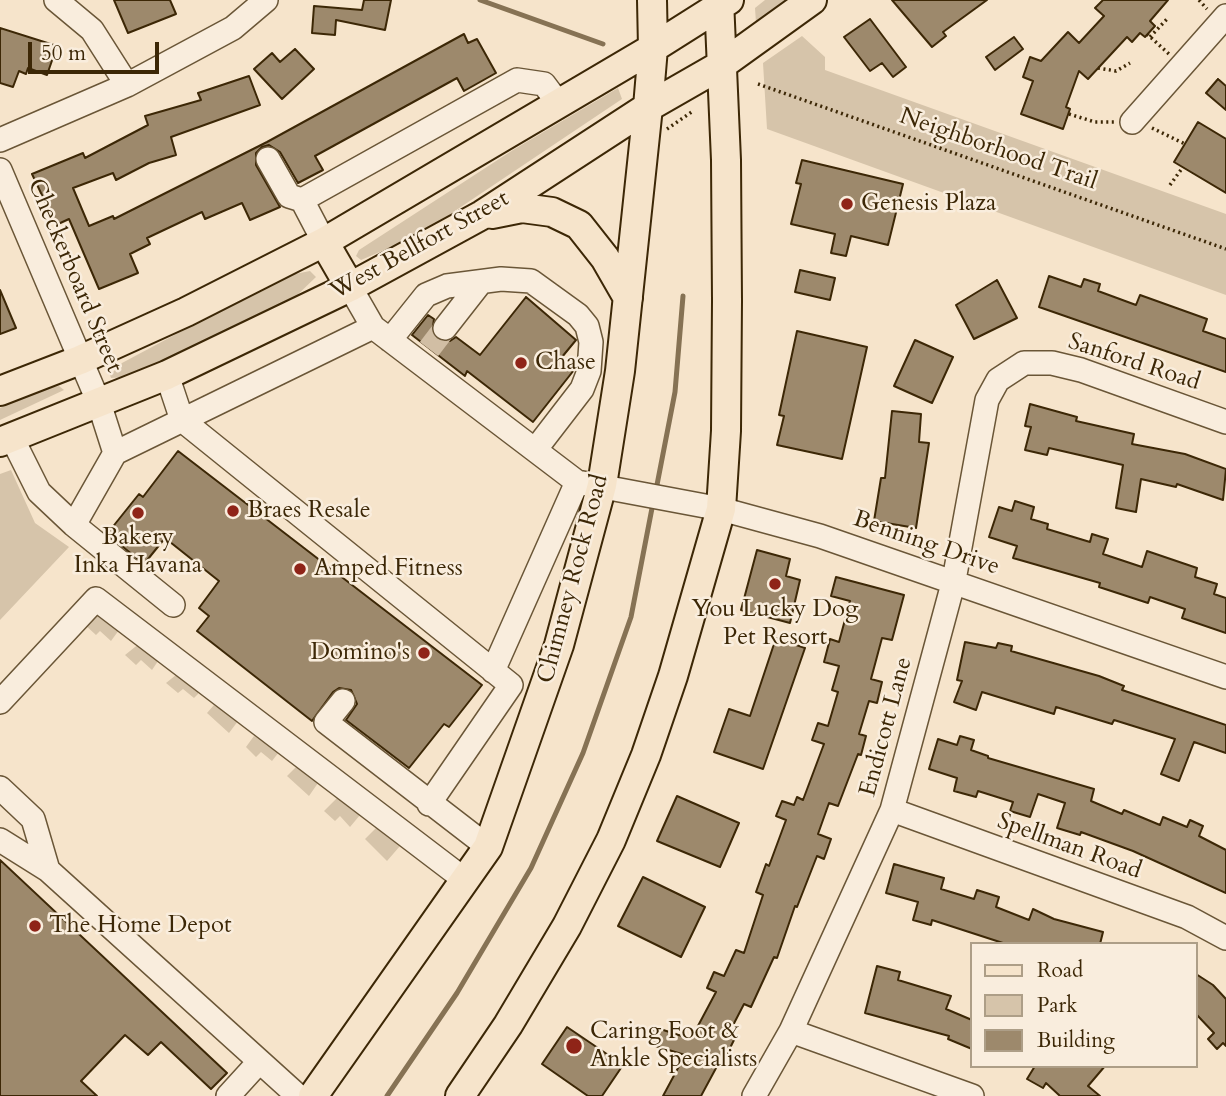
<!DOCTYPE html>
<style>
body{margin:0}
#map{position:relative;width:1226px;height:1096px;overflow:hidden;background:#f6e4cb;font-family:Cardo,serif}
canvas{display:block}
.legend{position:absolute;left:970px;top:942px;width:228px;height:126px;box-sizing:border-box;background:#f9eddd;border:2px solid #ad9e87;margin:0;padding:9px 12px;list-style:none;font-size:21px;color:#3c2706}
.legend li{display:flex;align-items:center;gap:14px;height:35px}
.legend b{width:35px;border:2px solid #ad9e87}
.scale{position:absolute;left:28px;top:42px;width:131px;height:32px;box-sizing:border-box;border:4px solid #3c2706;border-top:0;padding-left:9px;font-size:21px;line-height:24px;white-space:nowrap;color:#3c2706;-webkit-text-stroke:5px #f9eddd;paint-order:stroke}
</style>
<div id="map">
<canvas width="1226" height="1096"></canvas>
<ul class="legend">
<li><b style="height:9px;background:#f6e4cb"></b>Road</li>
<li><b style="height:19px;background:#d6c4aa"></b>Park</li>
<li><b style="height:19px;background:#9d896c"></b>Building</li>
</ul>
<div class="scale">50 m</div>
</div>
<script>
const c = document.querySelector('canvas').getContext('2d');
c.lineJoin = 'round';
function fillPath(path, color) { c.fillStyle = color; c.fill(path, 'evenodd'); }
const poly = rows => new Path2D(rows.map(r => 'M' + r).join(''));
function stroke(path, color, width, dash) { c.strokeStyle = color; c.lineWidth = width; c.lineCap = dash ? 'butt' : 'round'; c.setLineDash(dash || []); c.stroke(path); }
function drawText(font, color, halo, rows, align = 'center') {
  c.font = font + ' Cardo,serif'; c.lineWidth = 5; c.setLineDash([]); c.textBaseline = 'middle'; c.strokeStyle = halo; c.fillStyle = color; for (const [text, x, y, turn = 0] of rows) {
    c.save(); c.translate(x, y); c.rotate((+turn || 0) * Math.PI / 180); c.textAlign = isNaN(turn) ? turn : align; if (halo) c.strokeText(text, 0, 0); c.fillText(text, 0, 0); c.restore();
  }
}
const green = poly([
 [765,0,788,0,756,23,755,8],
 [802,36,825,57,825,70,1226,214,1226,295,767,129,763,63],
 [618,88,622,99,419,235,361,260,356,256,359,250,513,150],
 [310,271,316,277,289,303,126,377,111,378,110,375,122,363,285,276],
 [59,386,64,390,0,420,0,408,37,390],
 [11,470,35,523,69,547,0,620,0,474],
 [94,614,119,630,111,641,100,631,96,635,84,624],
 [140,643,158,661,152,670,141,660,136,665,125,655],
 [176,675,198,692,198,694,194,698,183,689,178,693,166,683],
 [214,705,238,721,229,733,207,713],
 [254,736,279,752,272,761,261,752,256,757,246,747],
 [296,767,318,783,309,796,287,776],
 [337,798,360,815,350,827,340,816,335,821,324,811],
 [376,828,400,846,387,861,365,839]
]);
const stream = poly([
 [480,0,603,44],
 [656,490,675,392,683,296],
 [387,1096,457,993,531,868,583,753,631,617,653,503]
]);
const building = poly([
 [114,0,170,0,176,14,128,33,114,0],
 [364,0,391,0,385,30,336,20,335,35,312,33,314,6,362,10,364,0],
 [892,0,987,0,943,32,946,36,932,47,892,0],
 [1103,0,1168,0,1150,21,1155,26,1145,37,1140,33,1132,42,1127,37,1088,79,1079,71,1066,107,1070,109,1063,129,1021,114,1033,81,1023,77,1030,57,1041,61,1068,32,1079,43,1104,16,1095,8,1103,0],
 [870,19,906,67,893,77,882,63,870,71,844,37,870,19],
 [0,28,57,46,47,75,28,68,26,74,19,71,13,87,0,83,0,28],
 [464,34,468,43,477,39,496,73,464,91,457,78,315,156,323,170,298,183,280,152,269,145,262,147,256,153,256,165,280,207,250,220,242,203,205,219,202,212,147,238,150,244,130,254,138,273,99,289,69,219,56,225,32,174,83,153,85,158,148,125,145,116,201,100,198,93,249,76,260,105,171,137,176,155,149,163,116,180,113,173,73,188,89,226,113,216,114,219,267,142,464,34],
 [1014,37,1023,49,995,70,986,57,1014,37],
 [295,49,314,69,282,99,254,69,272,53,280,62,295,49],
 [1218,79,1226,86,1226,110,1206,93,1218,79],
 [1198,122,1226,139,1226,193,1174,162,1198,122],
 [802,160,903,184,888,245,851,236,846,256,831,253,835,234,791,224,801,184,796,183,802,160],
 [800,270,835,278,830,300,795,292,800,270],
 [1049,276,1081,287,1084,279,1100,284,1098,291,1136,305,1140,295,1207,319,1203,331,1226,339,1226,372,1039,307,1049,276],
 [997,280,1017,318,974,339,956,305,997,280],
 [0,290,16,328,0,334,0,290],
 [526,297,576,340,562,357,574,370,533,422,467,371,465,376,412,335,428,315,434,319,432,333,437,339,450,341,456,337,480,355,526,297],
 [797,331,867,347,842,459,777,445,784,416,779,415,797,331],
 [915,340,953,357,932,403,894,386,915,340],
 [1030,404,1077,417,1076,421,1134,434,1132,444,1185,454,1226,469,1223,500,1177,484,1176,487,1141,479,1136,512,1116,508,1123,465,1049,448,1047,455,1025,450,1031,427,1025,426,1030,404],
 [892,411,921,414,919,442,929,443,916,528,874,521,881,478,885,478,892,411],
 [178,451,482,685,449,727,444,724,409,768,346,720,357,704,351,690,339,688,333,692,312,721,197,631,209,616,199,608,219,581,165,538,144,564,107,534,139,494,143,497,178,451],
 [1015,501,1034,507,1031,519,1048,524,1047,529,1090,542,1092,534,1108,539,1103,554,1142,567,1147,551,1197,568,1195,577,1217,584,1214,594,1226,598,1226,633,1182,618,1185,609,1150,597,1148,603,1099,587,1100,583,1013,558,1017,546,989,537,999,507,1012,511,1015,501],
 [757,550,790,559,786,576,800,580,790,623,741,610,757,550],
 [836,577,904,595,892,640,882,638,871,679,882,682,877,703,869,701,859,734,866,736,861,755,858,754,838,806,829,803,818,834,831,839,824,859,817,856,797,907,795,906,777,958,774,957,751,1007,744,1004,728,1035,735,1038,725,1058,722,1057,701,1096,663,1096,685,1055,649,1044,654,1027,691,1039,716,992,707,988,714,972,724,976,736,950,744,953,763,895,756,892,766,864,769,866,786,820,776,816,782,801,794,805,797,797,803,800,824,744,812,740,818,723,828,726,838,692,832,690,839,666,824,662,830,639,839,642,850,601,831,596,836,577],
 [776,638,805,648,763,769,714,752,729,709,750,716,776,638],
 [965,642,996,648,998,643,1012,646,1011,651,1099,676,1124,686,1122,690,1226,725,1226,753,1194,742,1179,781,1161,774,1175,739,1114,720,1112,724,1056,707,1054,714,982,692,976,710,954,702,962,681,957,680,965,642],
 [960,736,974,740,971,750,988,756,988,758,1094,789,1091,801,1122,814,1124,810,1160,825,1163,817,1187,827,1190,820,1203,826,1199,836,1226,850,1226,893,1133,851,1081,832,1080,835,1057,828,1065,803,1038,794,1030,817,1010,811,1013,802,978,791,976,797,954,791,957,778,929,769,938,739,957,745,960,736],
 [677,796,739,823,720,867,657,841,677,796],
 [0,860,227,1073,211,1089,161,1042,148,1055,125,1035,81,1081,97,1096,0,1096,0,860],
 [894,864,944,878,941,889,974,899,977,890,999,897,996,907,1029,920,1033,909,1054,919,1103,932,1100,944,1006,944,932,920,931,925,913,920,918,902,886,893,894,864],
 [643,877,705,907,681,957,618,926,643,877],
 [877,966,900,972,898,980,951,996,946,1009,972,1020,972,1049,948,1039,949,1036,865,1013,877,966],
 [1196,974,1213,985,1226,999,1226,1046,1223,1043,1217,1049,1208,1039,1214,1033,1196,1014,1196,974],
 [567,1027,623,1065,602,1096,588,1096,542,1064,567,1027],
 [1035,1066,1105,1066,1088,1086,1100,1096,1060,1096,1046,1083,1043,1088,1027,1079,1035,1066]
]);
const minorTunnel = poly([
 [429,349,445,328]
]);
const path = poly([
 [1199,0,1207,9],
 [1147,34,1169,54],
 [1150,37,1168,18],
 [1098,68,1116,71,1130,63],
 [758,84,1226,249],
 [1069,114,1095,122,1114,122],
 [1152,128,1185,144],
 [667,129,693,111],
 [1170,185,1183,167]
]);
const minor = poly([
 [56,0,92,30,127,85],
 [1132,122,1226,16],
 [0,140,127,85,233,28,266,0],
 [268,159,289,196,302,200,324,242],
 [0,170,99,403,115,453],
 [302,200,517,80,544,84,559,104],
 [350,287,373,327,577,482,721,509,820,536,1226,677],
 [445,328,481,282],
 [390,340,426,295,447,286,501,279,531,281,578,315,587,326,591,342,589,371,582,389,535,450],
 [167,375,182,420,511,685,429,804],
 [12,438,39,492,74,525,173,605],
 [74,525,115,453,373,327],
 [493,671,577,482],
 [343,701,326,722,488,847],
 [0,702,96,599,465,880],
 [0,788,33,819,48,870],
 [892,810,1187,917,1226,938],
 [0,840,48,870,298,1096],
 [791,1031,972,1096],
 [228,1096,259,1062],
 [754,1096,791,1031,892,810,954,580,987,400,998,380,1024,363,1052,363,1081,370,1226,422]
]);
const major = poly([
 [492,214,522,208,552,212,579,225,605,258,628,298],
 [324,242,350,287],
 [0,391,80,360,186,312,324,242,653,48,729,0],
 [0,442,167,375,350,287,482,215,648,107,723,64,812,0],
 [313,1096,488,847,559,645,602,485,620,371,648,107,653,48,652,0],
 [460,1096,508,1025,567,926,611,840,646,755,673,676,721,509,726,431,727,301,726,160,719,0]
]);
const markers = [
 [847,204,7,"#8f2418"],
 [521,363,7,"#8f2418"],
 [233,511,7,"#8f2418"],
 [138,513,7,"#8f2418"],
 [300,569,7,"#8f2418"],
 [775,584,7,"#8f2418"],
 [424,653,7,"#8f2418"],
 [35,926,7,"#8f2418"],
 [574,1046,9,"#8f2418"]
];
const streetNames = [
 ["Neighborhood Trail",998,150,19],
 ["West Bellfort Street",420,246,-29],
 ["Checkerboard Street",74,276,67],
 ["Sanford Road",1134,363,18],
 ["Benning Drive",926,544,19],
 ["Chimney Rock Road",574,579,-75],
 ["Endicott Lane",887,727,-75],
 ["Spellman Road",1069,847,20]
];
const poiNames = [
 ["Genesis Plaza",861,204],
 ["Chase",535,363],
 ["Braes Resale",247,511],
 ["Bakery",138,538,"center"],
 ["Inka Havana",138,566,"center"],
 ["Amped Fitness",314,569],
 ["You Lucky Dog",775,610,"center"],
 ["Pet Resort",775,638,"center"],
 ["Domino's",410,653,"right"],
 ["The Home Depot",49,926],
 ["Caring Foot &",590,1032],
 ["Ankle Specialists",590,1060]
];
fillPath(green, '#d6c4aa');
stroke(stream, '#867254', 5);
fillPath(building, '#9d896c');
stroke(building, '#3c2706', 2);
stroke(minorTunnel, '#d1bea4', 23, [23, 11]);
stroke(minor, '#6a5637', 26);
stroke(major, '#3c2706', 32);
stroke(path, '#3c2706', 3.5, [2, 3.5]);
stroke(minor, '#f9eddd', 23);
stroke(major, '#f6e4cb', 28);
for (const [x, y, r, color] of markers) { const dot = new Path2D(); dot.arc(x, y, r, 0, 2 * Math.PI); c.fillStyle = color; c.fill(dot); stroke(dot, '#f9eddd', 2.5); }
drawText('24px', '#3c2706', '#f9eddd', streetNames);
drawText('24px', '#3c2706', '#f9eddd', poiNames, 'left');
</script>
